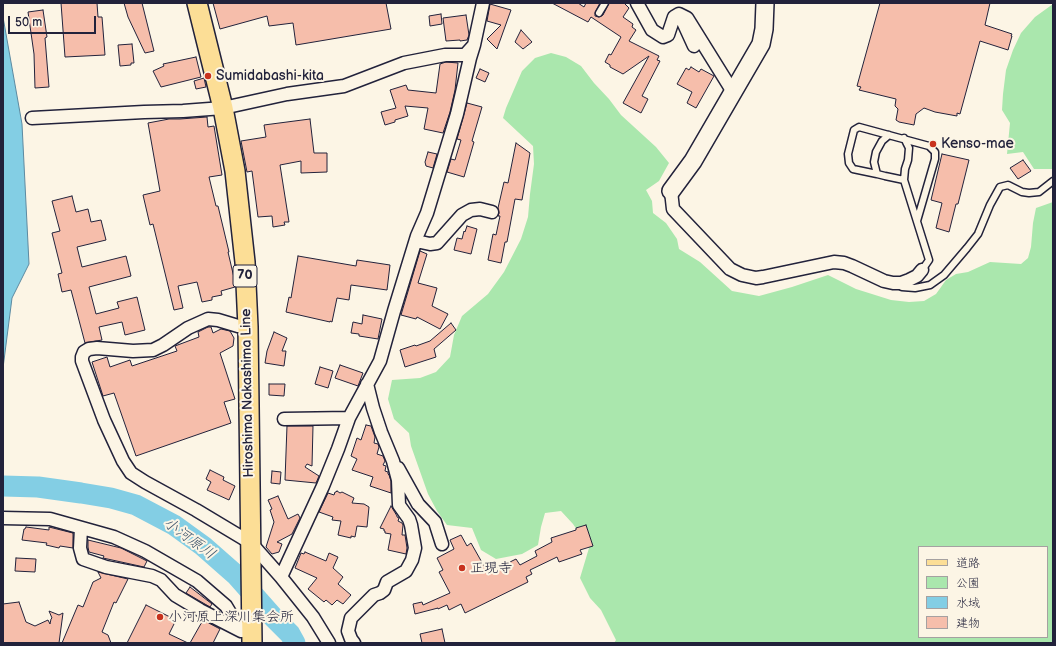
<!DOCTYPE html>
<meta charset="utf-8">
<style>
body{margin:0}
#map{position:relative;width:1056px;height:646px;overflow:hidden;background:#fcf5e5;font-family:"Balsamiq Sans","Klee One",sans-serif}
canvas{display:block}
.frame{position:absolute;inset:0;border:4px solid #22223b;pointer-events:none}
.legend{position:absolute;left:918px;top:546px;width:130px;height:92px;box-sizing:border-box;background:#fcf5e5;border:1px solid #a5a1a1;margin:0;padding:5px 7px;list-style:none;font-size:12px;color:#22223b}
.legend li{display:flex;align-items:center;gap:8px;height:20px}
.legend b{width:20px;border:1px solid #a5a1a1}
.scale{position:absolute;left:8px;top:16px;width:88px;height:18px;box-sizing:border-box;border:2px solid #22223b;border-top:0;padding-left:5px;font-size:12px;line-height:14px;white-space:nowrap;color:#22223b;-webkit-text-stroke:3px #fcf5e5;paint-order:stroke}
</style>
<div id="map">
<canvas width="1056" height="646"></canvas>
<div class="frame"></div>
<ul class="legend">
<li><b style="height:5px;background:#fcde96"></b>道路</li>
<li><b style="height:11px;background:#aae7ad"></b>公園</li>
<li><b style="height:11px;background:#83cee4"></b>水域</li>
<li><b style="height:11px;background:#f6beab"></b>建物</li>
</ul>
<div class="scale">50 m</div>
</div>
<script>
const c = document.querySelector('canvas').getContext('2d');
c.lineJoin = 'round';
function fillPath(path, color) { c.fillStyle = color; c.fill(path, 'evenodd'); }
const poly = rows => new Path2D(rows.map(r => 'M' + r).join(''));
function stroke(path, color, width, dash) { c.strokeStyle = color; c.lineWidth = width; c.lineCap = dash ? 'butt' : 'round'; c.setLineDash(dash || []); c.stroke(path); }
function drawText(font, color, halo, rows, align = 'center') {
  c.font = font + ' "Balsamiq Sans","Klee One",sans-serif'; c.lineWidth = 4; c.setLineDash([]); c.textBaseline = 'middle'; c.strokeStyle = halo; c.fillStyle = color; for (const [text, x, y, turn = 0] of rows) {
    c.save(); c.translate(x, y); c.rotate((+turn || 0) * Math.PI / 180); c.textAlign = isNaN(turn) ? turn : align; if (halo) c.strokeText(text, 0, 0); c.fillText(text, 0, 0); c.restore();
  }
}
const green = poly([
 [1053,4,1053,166,1052,169,1034,169,1023,152,1007,154,1010,123,1002,110,1003,94,1006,70,1013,50,1021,33,1035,17],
 [551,53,566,57,581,66,594,83,609,99,621,115,656,147,669,163,659,181,646,190,652,201,653,213,666,223,677,239,679,249,700,262,732,291,759,296,792,287,828,275,856,289,891,300,909,302,924,301,936,294,946,280,956,274,968,272,990,262,1021,264,1028,258,1031,247,1033,223,1036,208,1053,202,1053,643,614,643,616,640,601,610,590,598,580,578,589,548,573,524,561,511,545,513,541,527,538,545,522,554,496,559,481,550,472,528,447,525,437,511,428,494,411,446,409,433,394,419,388,399,392,380,420,378,436,372,450,357,454,335,462,316,488,294,504,272,521,239,528,217,530,194,534,164,533,146,503,118,506,108,522,71,535,58],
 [919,547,1047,547,1047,637,919,637]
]);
const water = poly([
 [3,17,22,124,29,264,12,298,3,368,3,17]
]);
const river = poly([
 [3,486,38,487,81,493,111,498,136,505,174,525,203,546,236,575,274,618,290,634,295,643]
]);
const building = poly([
 [61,3,97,3,98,17,102,17,105,55,65,57,61,3],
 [124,3,142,3,154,51,145,53,128,17,124,3],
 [213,3,386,3,391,29,296,45,293,23,269,26,267,16,220,29,213,3],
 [552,3,578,3,584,7,586,3,600,3,595,13,595,16,599,17,603,15,609,3,624,3,629,8,623,17,633,24,632,27,636,30,629,41,659,56,657,60,660,61,642,96,648,99,641,113,623,103,649,56,623,74,610,67,610,65,605,62,609,54,611,55,621,37,591,17,588,22,552,3],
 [880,3,990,3,985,25,1012,34,1011,36,1012,36,1008,50,980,41,960,114,957,113,957,116,935,112,924,108,916,114,914,125,899,122,896,120,898,109,895,106,896,99,859,90,861,87,857,86,880,3],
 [490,4,511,10,497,49,487,39,501,25,487,21,490,4],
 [43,10,47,37,45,38,49,87,35,88,34,54,28,12,43,10],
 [441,14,442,24,430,26,429,16,441,14],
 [466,15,469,35,467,40,460,41,460,40,446,41,443,18,466,15],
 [521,30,532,42,523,49,515,42,521,30],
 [132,44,134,63,131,63,131,65,120,66,118,45,132,44],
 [196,57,201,77,161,87,153,71,164,66,163,64,196,57],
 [446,62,458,63,455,90,450,112,443,133,424,129,428,108,405,106,408,116,395,120,395,122,385,125,381,112,396,108,390,90,406,85,408,90,436,93,440,64,446,62],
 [691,67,699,72,701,69,714,76,696,108,687,103,692,92,677,84,686,68,689,70,691,67],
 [480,69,489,73,485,82,476,78,480,69],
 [204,78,206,87,196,89,194,81,204,78],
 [467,103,482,107,472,141,474,142,464,177,447,172,451,159,455,160,461,140,457,139,467,103],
 [207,117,208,127,214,126,222,175,209,177,216,206,218,206,229,252,228,252,235,282,235,287,221,291,222,295,212,297,212,300,202,302,197,282,178,286,183,308,174,310,153,224,150,225,143,195,160,191,148,123,169,119,180,119,207,117],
 [310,119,314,153,327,153,327,172,301,173,301,161,280,165,289,222,284,222,285,225,273,227,272,216,258,217,252,171,247,172,241,141,266,137,264,125,310,119],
 [516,143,530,153,522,200,515,199,507,242,505,242,501,263,488,260,493,234,496,235,500,216,498,216,499,213,498,208,504,182,508,183,516,143],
 [428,152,437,154,433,168,426,166,425,162,428,152],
 [942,154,969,160,958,204,956,204,949,232,936,228,942,203,931,200,942,154],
 [1023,160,1031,171,1018,179,1010,168,1023,160],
 [72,196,76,212,88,209,91,222,101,220,106,240,77,247,82,267,126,256,131,276,89,287,96,314,119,308,117,302,137,297,145,330,125,335,122,322,99,327,102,340,85,343,71,290,62,292,58,274,62,273,52,233,60,231,52,201,72,196],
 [467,226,477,229,471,254,454,250,457,238,462,239,464,231,465,232,467,226],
 [420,251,427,254,418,283,437,288,432,306,448,314,440,329,417,317,416,319,401,315,420,251],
 [298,256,356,266,357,260,390,265,387,290,351,285,349,300,337,298,332,322,330,321,330,322,286,312,289,297,291,298,298,256],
 [363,315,382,319,378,339,359,336,359,334,351,333,353,322,362,324,363,315],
 [451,323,456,330,434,349,436,357,405,367,400,350,415,345,416,346,430,341,451,323],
 [208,327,211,327,213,333,221,329,230,331,234,338,233,346,220,353,235,399,224,402,231,423,136,456,114,393,103,396,92,362,107,357,110,367,130,360,132,366,177,351,175,346,199,337,198,332,208,327],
 [274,332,287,338,282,351,286,351,284,366,265,363,267,351,274,332],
 [340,365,363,373,358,386,335,378,340,365],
 [320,367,333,371,328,388,315,384,320,367],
 [269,384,285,384,284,396,269,395,269,384],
 [366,425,371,426,375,437,374,443,378,444,379,447,377,454,383,456,385,461,383,465,386,466,385,471,388,472,388,474,389,475,391,481,391,493,370,486,373,477,352,470,357,459,351,456,357,438,361,440,366,425],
 [287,426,313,426,312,466,307,464,305,467,319,476,316,483,285,480,287,426],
 [210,470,224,477,223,480,235,486,229,500,207,490,211,482,206,479,210,470],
 [272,471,281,472,280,484,271,483,272,471],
 [337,491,340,493,342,492,354,498,352,503,364,504,369,507,367,527,357,526,355,537,351,536,351,538,338,535,341,521,332,520,333,517,319,512,328,493,334,495,335,492,336,492,337,491],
 [278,496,288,519,298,514,300,518,292,534,277,542,282,544,279,552,272,554,266,547,274,522,270,510,272,509,268,500,278,496],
 [391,506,397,516,397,517,399,518,398,521,402,523,403,525,402,535,405,535,407,548,406,554,388,550,391,534,385,533,385,531,384,531,384,529,380,528,391,506],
 [586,525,593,546,580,550,582,554,559,562,557,557,530,570,532,574,526,577,528,582,465,613,461,604,449,610,447,605,438,609,438,608,415,614,413,604,422,602,423,605,450,593,439,572,443,570,437,558,454,549,450,540,461,535,467,546,471,543,488,573,516,559,520,565,537,556,535,551,552,542,551,538,576,530,576,528,586,525],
 [26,527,49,530,49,527,73,533,73,548,60,546,59,548,46,545,47,543,22,540,24,529,25,529,26,527],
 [88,540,121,548,147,561,144,567,103,558,104,556,89,552,88,547,88,540],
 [305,552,326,561,329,553,338,557,333,568,343,577,338,584,351,595,343,604,337,600,332,605,326,600,324,602,308,589,317,578,295,568,301,553,304,554,305,552],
 [16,558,36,559,35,572,15,571,16,558],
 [98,572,128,579,116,603,114,602,102,632,108,635,111,643,62,643,78,605,83,607,93,582,101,578,98,572],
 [190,587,212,604,210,607,186,593,190,587],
 [19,602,26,622,35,626,48,620,50,624,51,619,52,618,49,611,59,615,63,613,59,643,3,643,3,604,19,602],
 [146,605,176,620,169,634,188,643,127,643,146,605],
 [203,620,220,629,213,643,190,643,203,620],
 [442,629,445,643,422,643,420,634,442,629]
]);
const lane = poly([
 [599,13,605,3],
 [889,135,882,141,876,152,874,162,877,174,885,176,904,180],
 [904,138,909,148,908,160,905,169,904,180,929,260,922,270],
 [877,174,853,169,849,163,848,154,854,130,859,127,929,146,935,152,935,159,917,221],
 [899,285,902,287,915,288,930,285,944,275,967,248,978,234,990,205,1000,187,1008,185,1022,192,1029,193,1039,192,1053,181]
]);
const street = poly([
 [637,3,652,30,663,37,668,35,674,17,679,14,687,18,733,92],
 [683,22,694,46],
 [32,118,144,112,183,111,223,108,287,94,344,86,404,63,445,55,465,55,474,45],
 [671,191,673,209,730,269,742,275,756,278,763,277,834,262,844,263,852,266,884,281,893,283,901,283,909,280,917,276,922,270],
 [416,241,430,244,437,243,462,215,471,210,480,209,492,212],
 [248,327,238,326,218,320,208,319,188,328,163,345,153,350,133,351,97,348,89,349,84,352,82,357,82,361,104,420,123,461,131,473,145,482,196,510,251,543,281,577,323,486,338,449,349,418,380,361,394,311,417,236,427,213,457,114,470,58,474,45,483,3],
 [284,419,349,418],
 [398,468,418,504,435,522,442,544],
 [3,518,50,519,114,537,145,551,197,581,226,606,241,631],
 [81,528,80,548,83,559,106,567,152,576,161,580,175,595,200,610,241,631],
 [281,577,313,617,329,643],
 [354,643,351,639,348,631,351,618,374,595,380,593,384,590,387,582,406,571,412,560,415,548,411,525,409,519,399,505,398,480,393,461,381,432,373,408,367,384]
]);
const secondary = poly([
 [671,191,693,161,761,44,764,29,765,3]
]);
const primary = poly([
 [197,3,223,108,235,171,245,262,248,327,252,643]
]);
const markers = [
 [208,76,4,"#c8321e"],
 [933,144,4,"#c8321e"],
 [462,568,4,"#c8321e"],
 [160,617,4,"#c8321e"]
];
const shields = [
 [245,276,24]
];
const shieldNames = [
 ["70",245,276]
];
const poiNames = [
 ["Sumidabashi-kita",216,76],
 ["Kenso-mae",941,144],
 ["正現寺",470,568],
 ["小河原上深川集会所",168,617]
];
const streetNames = [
 ["Hiroshima Nakashima Line",248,393,-91]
];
const waterNames = [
 ["小河原川",189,539,36]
];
fillPath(green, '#aae7ad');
fillPath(water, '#83cee4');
stroke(water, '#5c89a0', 1);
stroke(river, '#83cee4', 21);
fillPath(building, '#f6beab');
stroke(building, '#22223b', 1);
stroke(lane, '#22223b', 9);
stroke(street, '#22223b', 15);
stroke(secondary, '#22223b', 20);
stroke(primary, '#22223b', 22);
stroke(lane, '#fcf5e5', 6);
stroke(street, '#fcf5e5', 12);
stroke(secondary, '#fcf5e5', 17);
stroke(primary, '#fcde96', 19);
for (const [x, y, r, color] of markers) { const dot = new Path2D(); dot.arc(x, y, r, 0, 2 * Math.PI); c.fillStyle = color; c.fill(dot); stroke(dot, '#fcf5e5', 1.5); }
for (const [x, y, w] of shields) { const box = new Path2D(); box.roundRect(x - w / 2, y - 11, w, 22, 3); c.fillStyle = '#fcf5e5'; c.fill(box); stroke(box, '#22223b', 1); }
drawText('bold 13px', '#22223b', null, shieldNames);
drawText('14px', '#22223b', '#fcf5e5', poiNames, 'left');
drawText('14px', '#22223b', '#fcf5e5', streetNames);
drawText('italic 15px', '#3f566e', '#fcf5e5', waterNames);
</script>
